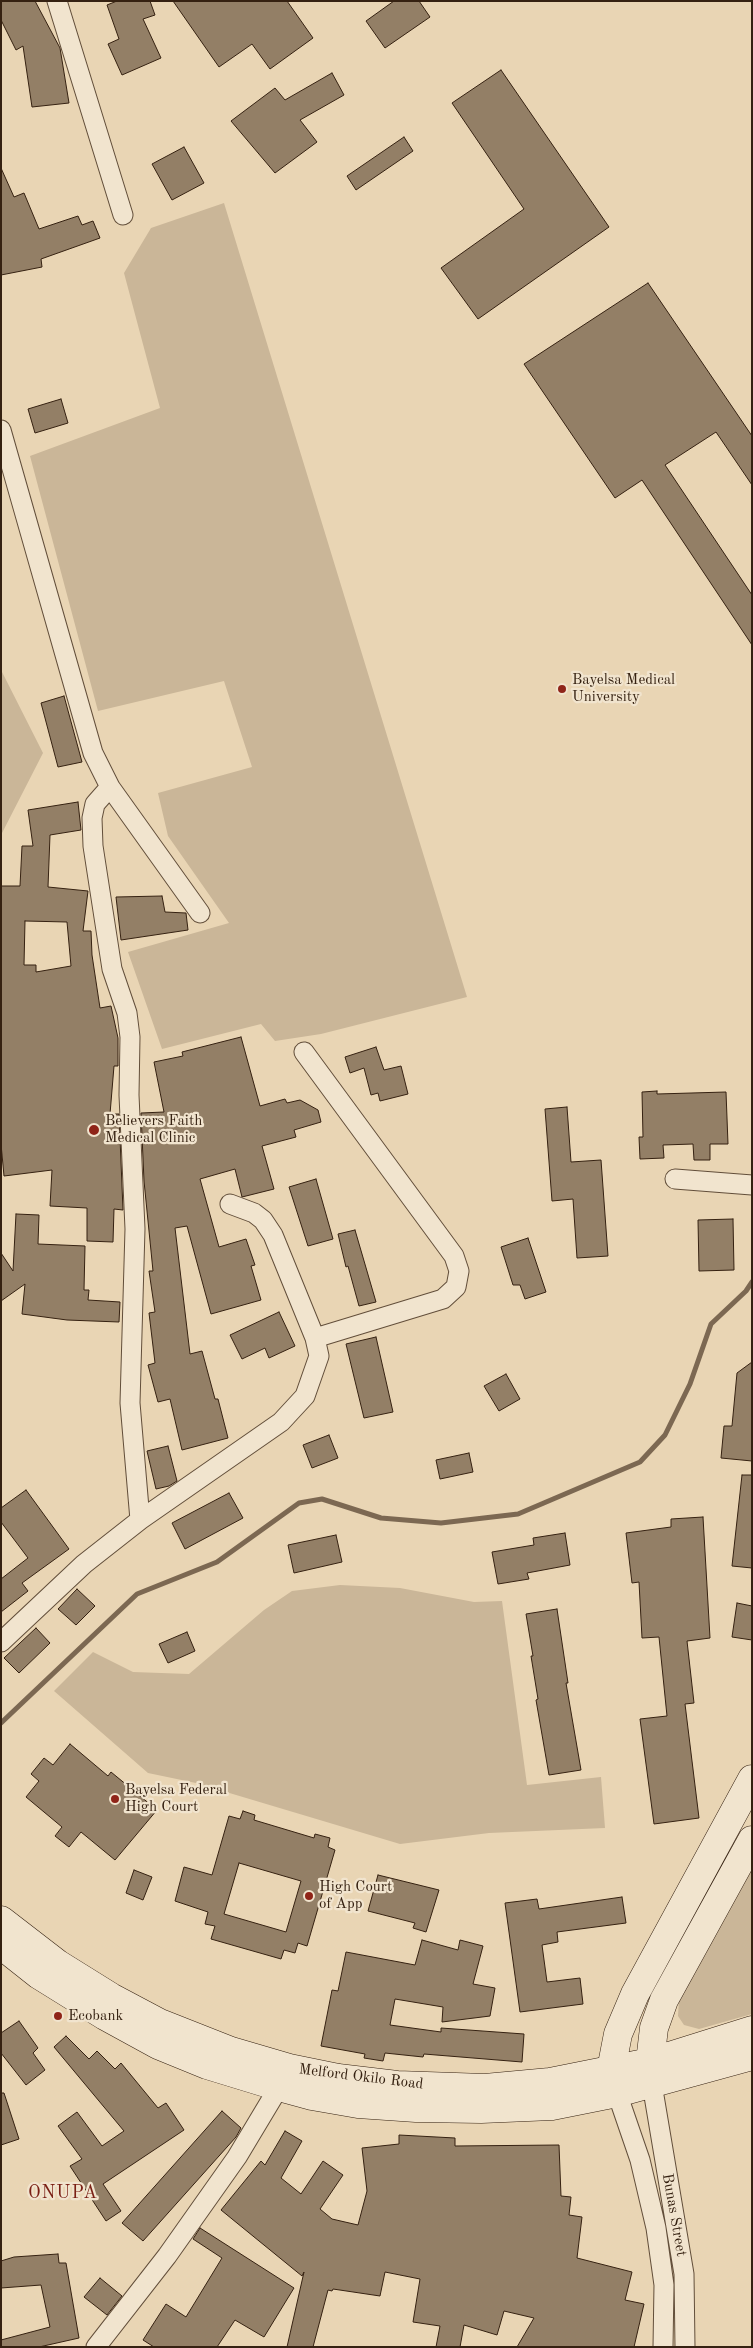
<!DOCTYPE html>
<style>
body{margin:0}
#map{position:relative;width:753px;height:2348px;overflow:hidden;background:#e9d5b4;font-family:"Old Standard TT",serif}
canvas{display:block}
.frame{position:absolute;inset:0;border:2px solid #352111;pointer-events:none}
</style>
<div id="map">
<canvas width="753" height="2348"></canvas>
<div class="frame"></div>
</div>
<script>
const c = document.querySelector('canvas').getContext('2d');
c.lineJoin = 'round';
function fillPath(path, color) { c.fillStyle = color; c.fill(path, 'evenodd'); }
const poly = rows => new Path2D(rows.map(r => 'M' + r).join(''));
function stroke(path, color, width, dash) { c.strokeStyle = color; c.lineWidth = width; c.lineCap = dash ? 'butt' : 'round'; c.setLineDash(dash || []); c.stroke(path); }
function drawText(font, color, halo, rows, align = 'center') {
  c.font = font + ' "Old Standard TT",serif'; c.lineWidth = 4.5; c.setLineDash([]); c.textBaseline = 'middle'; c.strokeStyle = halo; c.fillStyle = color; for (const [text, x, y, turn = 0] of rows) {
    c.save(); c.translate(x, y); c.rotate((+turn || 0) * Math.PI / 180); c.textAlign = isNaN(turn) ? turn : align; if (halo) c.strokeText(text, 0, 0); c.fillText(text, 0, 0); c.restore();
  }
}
const green = poly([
 [224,203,467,997,321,1034,275,1041,261,1024,162,1049,128,952,229,923,168,836,158,793,252,767,224,681,98,711,30,456,160,408,124,273,151,228],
 [1,670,43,753,1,835],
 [340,1585,400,1588,474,1602,502,1601,527,1785,601,1777,605,1828,489,1833,400,1844,196,1783,148,1773,54,1691,93,1652,133,1672,189,1674,264,1610,292,1591],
 [752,1867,752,2014,699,2029,684,2025,678,2016,679,1999]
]);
const stream = poly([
 [1,1723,137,1594,217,1562,299,1503,322,1499,381,1518,441,1523,518,1514,640,1462,665,1435,690,1384,711,1324,746,1291,752,1282]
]);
const building = poly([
 [1,1,35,1,60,48,69,103,32,107,23,46,16,50,1,20,1,1],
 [117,1,150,1,155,15,143,19,161,58,122,75,108,44,119,39,107,5,117,1],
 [173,1,287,1,313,38,270,69,252,44,219,67,173,1],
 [394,1,419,1,430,17,385,48,366,21,394,1],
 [501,70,609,227,478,319,441,268,524,209,452,103,501,70],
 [332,73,344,95,300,120,317,142,275,173,231,121,275,88,285,100,332,73],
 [404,137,413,151,356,190,347,176,404,137],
 [184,147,204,183,172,200,152,164,184,147],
 [1,168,14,197,24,193,39,229,78,216,82,225,93,221,100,238,41,259,42,267,1,275,1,168],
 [648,283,752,436,752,485,716,432,665,465,752,595,752,645,642,480,615,498,524,364,648,283],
 [61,399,68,423,35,433,28,409,61,399],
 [64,696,82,762,58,767,41,703,64,696],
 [78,802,81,830,50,835,48,887,88,891,83,931,91,931,92,955,100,1008,111,1006,118,1038,118,1066,114,1066,110,1114,119,1114,123,1210,114,1209,113,1242,87,1241,87,1208,50,1206,52,1170,4,1176,1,1144,1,886,20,886,22,846,33,846,28,810,78,802],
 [25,921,67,922,71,966,36,972,36,965,24,965,25,921],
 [162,896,165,912,186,913,188,930,121,940,116,897,162,896],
 [241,1037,260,1106,285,1099,287,1103,300,1100,318,1110,321,1122,294,1130,296,1137,262,1146,274,1189,242,1197,235,1169,200,1179,219,1247,246,1239,255,1265,251,1266,261,1300,211,1314,187,1226,175,1228,190,1354,202,1351,215,1399,218,1399,228,1438,182,1450,170,1399,158,1402,148,1365,155,1363,149,1313,155,1312,149,1271,153,1271,144,1181,141,1113,164,1112,154,1062,183,1056,182,1052,241,1037],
 [376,1047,384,1070,401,1066,408,1094,380,1101,378,1093,371,1095,364,1068,350,1073,345,1057,376,1047],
 [657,1091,657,1094,726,1092,728,1144,710,1144,710,1160,694,1160,693,1144,663,1145,664,1158,640,1159,639,1137,643,1137,642,1092,657,1091],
 [567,1107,571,1162,601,1160,608,1256,577,1258,573,1199,552,1201,545,1109,567,1107],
 [316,1179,333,1239,308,1246,289,1187,316,1179],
 [16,1214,39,1215,38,1244,85,1246,84,1290,89,1290,88,1300,120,1302,119,1322,67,1320,22,1314,25,1284,1,1301,1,1253,13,1271,16,1214],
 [733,1219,734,1270,699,1271,698,1220,733,1219],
 [355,1230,376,1302,359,1306,348,1266,346,1267,338,1234,355,1230],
 [528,1238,546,1292,525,1299,520,1285,513,1285,501,1247,528,1238],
 [279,1312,295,1346,269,1358,265,1348,242,1359,230,1335,279,1312],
 [376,1337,393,1412,364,1418,346,1344,376,1337],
 [752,1362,752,1461,721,1458,724,1426,732,1426,737,1373,752,1362],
 [506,1374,520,1399,499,1411,484,1386,506,1374],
 [329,1435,338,1458,312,1468,303,1445,329,1435],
 [168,1446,177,1481,169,1486,156,1489,147,1451,168,1446],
 [469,1453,473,1472,440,1479,436,1460,469,1453],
 [742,1475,752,1475,752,1568,732,1566,742,1475],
 [26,1490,69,1549,22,1583,28,1591,1,1612,1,1579,28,1558,1,1522,1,1508,26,1490],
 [229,1493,243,1518,185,1549,172,1523,229,1493],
 [703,1517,710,1638,687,1641,694,1703,685,1704,699,1818,654,1824,640,1719,667,1716,659,1637,642,1638,639,1582,632,1583,626,1533,671,1527,671,1519,703,1517],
 [565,1533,570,1565,527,1573,529,1579,498,1584,492,1552,534,1545,533,1538,565,1533],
 [336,1535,342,1562,294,1573,288,1545,336,1535],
 [77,1589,95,1606,76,1625,58,1609,77,1589],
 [737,1603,752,1606,752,1640,732,1637,737,1603],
 [557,1609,568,1683,566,1683,581,1770,549,1775,536,1700,538,1699,531,1656,533,1656,526,1614,557,1609],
 [36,1628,50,1643,19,1673,4,1658,36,1628],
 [187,1632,195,1651,168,1663,159,1644,187,1632],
 [70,1744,108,1776,111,1772,157,1810,115,1860,81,1832,69,1847,55,1836,62,1827,26,1797,39,1781,31,1774,44,1758,53,1765,70,1744],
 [243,1811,255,1815,254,1820,314,1838,315,1834,330,1838,328,1847,335,1850,307,1946,298,1943,295,1953,284,1950,281,1959,211,1939,215,1926,205,1924,208,1912,175,1901,184,1867,212,1875,229,1816,240,1819,243,1811],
 [239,1863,301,1881,286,1932,224,1914,239,1863],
 [134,1870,152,1877,143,1900,126,1893,134,1870],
 [378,1875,439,1890,426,1932,413,1928,415,1923,368,1911,378,1875],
 [622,1897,626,1923,557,1932,558,1942,542,1945,547,1982,580,1978,583,2004,520,2012,505,1903,537,1899,539,1909,622,1897],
 [422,1940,458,1950,460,1940,483,1946,473,1984,495,1988,490,2016,442,2022,443,2007,395,1999,390,2025,441,2032,441,2028,524,2034,522,2062,424,2054,423,2057,385,2053,383,2061,364,2058,365,2054,321,2046,332,1990,338,1991,346,1952,415,1965,422,1940],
 [19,2021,38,2048,33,2053,45,2070,26,2085,1,2053,1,2033,19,2021],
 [66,2036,89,2059,97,2051,115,2069,121,2063,158,2108,166,2103,184,2130,103,2184,121,2211,106,2221,70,2166,82,2159,58,2126,77,2112,102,2146,124,2131,54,2047,66,2036],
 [1,2093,4,2093,19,2139,1,2145,1,2093],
 [222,2111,241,2128,236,2137,143,2241,122,2223,222,2111],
 [285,2131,302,2141,281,2178,301,2194,323,2161,343,2175,320,2209,332,2219,358,2225,367,2191,362,2148,399,2144,399,2135,455,2138,455,2146,559,2145,561,2196,571,2197,569,2215,582,2217,577,2258,632,2272,625,2300,644,2304,634,2347,517,2347,534,2318,504,2311,497,2335,464,2325,460,2347,436,2347,440,2326,413,2322,420,2279,385,2272,380,2296,333,2289,332,2291,328,2290,313,2347,287,2347,304,2272,302,2276,221,2210,261,2161,265,2165,285,2131],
 [200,2228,294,2288,264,2337,235,2320,217,2347,154,2347,143,2340,166,2304,186,2317,222,2258,193,2239,200,2228],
 [58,2254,59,2263,66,2263,79,2338,39,2347,1,2347,1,2340,50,2327,41,2285,1,2288,1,2261,14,2257,58,2254],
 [100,2278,122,2296,107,2315,84,2297,100,2278]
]);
const street = poly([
 [57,1,123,215],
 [1,430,93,753,110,787,200,913],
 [110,787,95,804,92,818,93,846,112,969,127,1013,130,1037,129,1095,135,1229,130,1403,140,1520],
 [304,1052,454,1256,459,1271,456,1287,443,1299,315,1338],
 [675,1179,752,1185],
 [1,1642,84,1564,140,1520,281,1422,305,1396,319,1356,315,1338,273,1235,263,1220,254,1213,230,1204],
 [652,2084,684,2274,685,2347],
 [617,2093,640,2160,656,2228,664,2285,663,2347],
 [96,2347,167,2256,237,2157,279,2087]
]);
const secondary = poly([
 [1,1920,58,1964,111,1997,160,2023,231,2051,289,2068,338,2078,397,2085,485,2088,550,2082,650,2062,752,2030],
 [1,1945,39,1975,105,2016,158,2045,207,2065,279,2087,312,2096,358,2104,416,2108,481,2109,552,2106,617,2093,752,2056],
 [651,2078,650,2062,654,2028,664,2000,752,1840],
 [615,2085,611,2070,618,2034,635,1994,752,1779]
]);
const markers = [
 [562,689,5,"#8f2418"],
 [94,1130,6,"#8f2418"],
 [115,1799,5,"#8f2418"],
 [309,1896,5,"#8f2418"],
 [58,2016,5,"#8f2418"]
];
const poiNames = [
 ["Bayelsa Medical",572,680],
 ["University",572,697],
 ["Believers Faith",105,1121],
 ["Medical Clinic",105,1138],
 ["Bayelsa Federal",125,1790],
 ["High Court",125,1807],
 ["High Court",319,1887],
 ["of App",319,1904],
 ["Ecobank",68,2016]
];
const streetNames = [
 ["Melford Okilo Road",361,2077,7],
 ["Bunas Street",674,2215,80]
];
const quarterNames = [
 ["ONUPA",63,2193]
];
fillPath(green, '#cab698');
stroke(stream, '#7c6852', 5);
fillPath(building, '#937f66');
stroke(building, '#352111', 1);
stroke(street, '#624e3a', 21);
stroke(secondary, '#352111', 29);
stroke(street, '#f1e4ce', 19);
stroke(secondary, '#f1e4ce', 28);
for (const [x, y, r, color] of markers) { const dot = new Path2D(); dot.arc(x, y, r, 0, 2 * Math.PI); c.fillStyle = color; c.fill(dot); stroke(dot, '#f1e4ce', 2); }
drawText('15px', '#352111', '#f1e4ce', poiNames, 'left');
drawText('15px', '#352111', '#f1e4ce', streetNames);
c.letterSpacing = '1px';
drawText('18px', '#7a1f14', '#f1e4ce', quarterNames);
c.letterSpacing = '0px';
</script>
